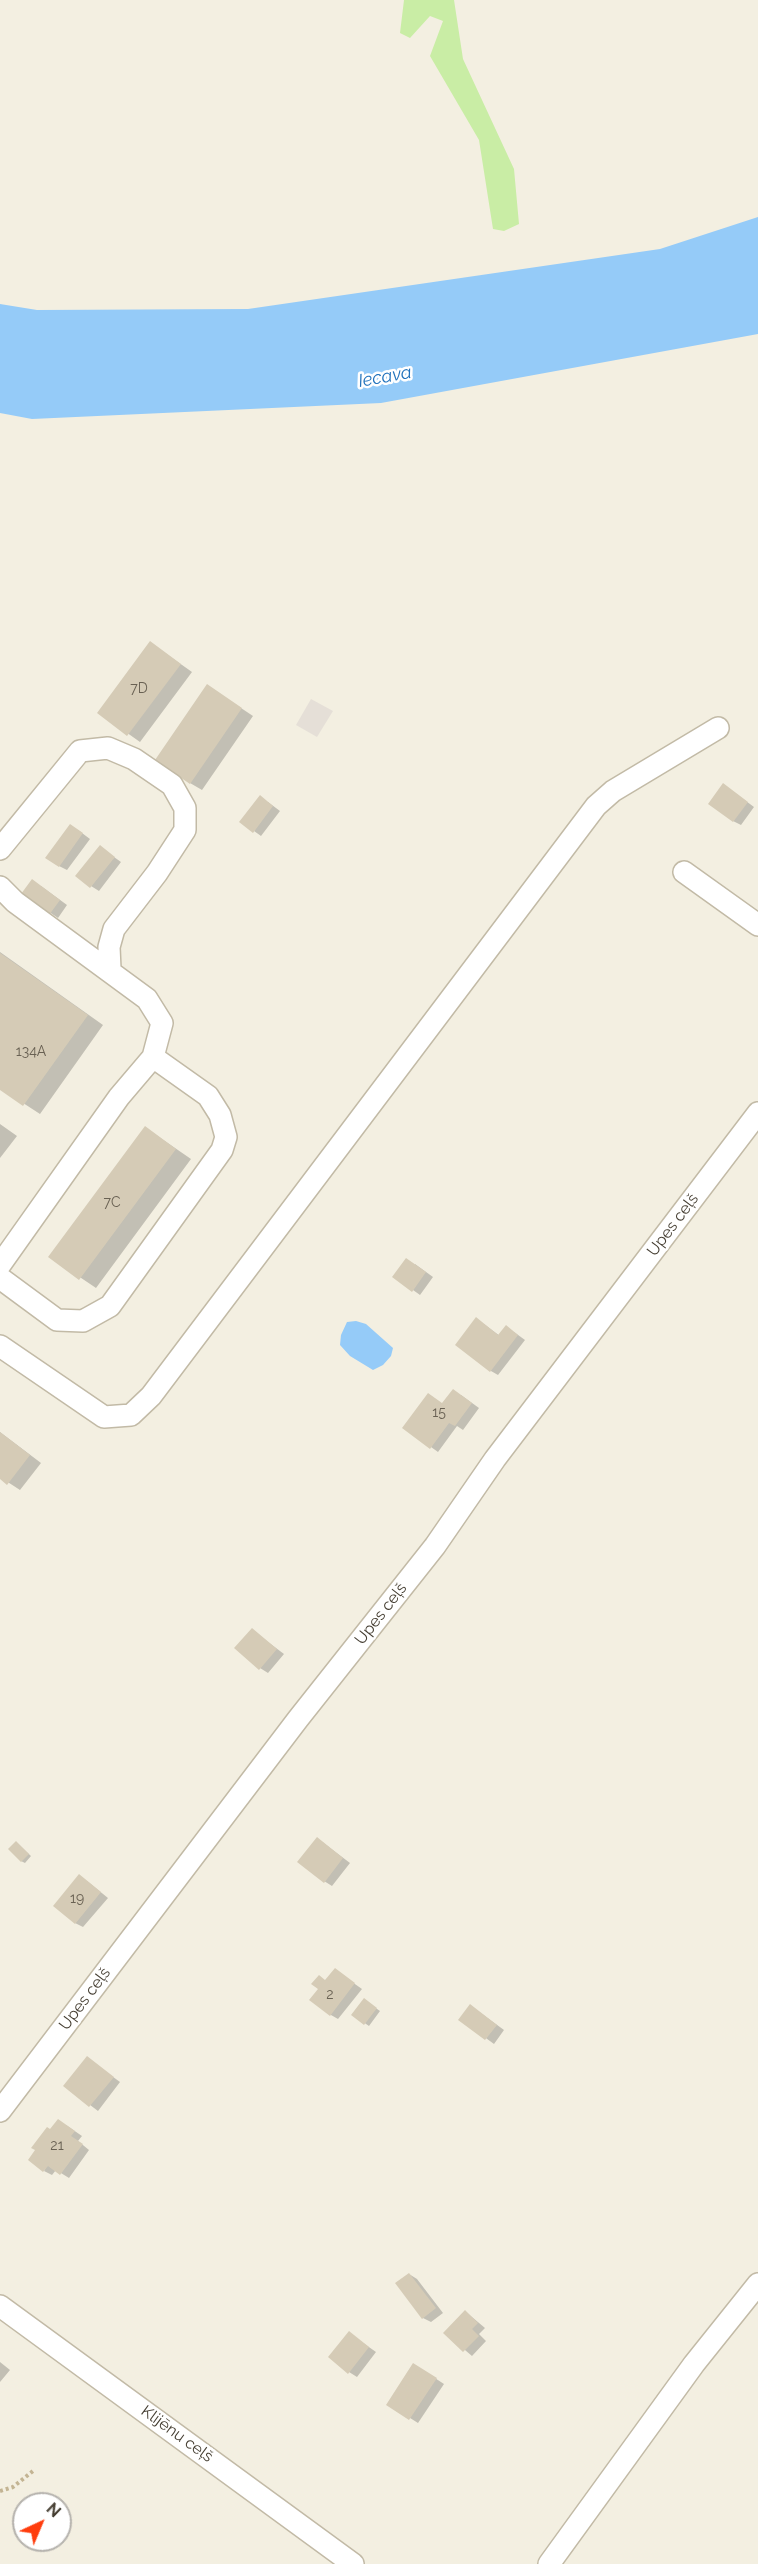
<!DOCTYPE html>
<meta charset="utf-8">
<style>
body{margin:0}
#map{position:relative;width:758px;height:2564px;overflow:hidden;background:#f3efe1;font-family:Raleway,sans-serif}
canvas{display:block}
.north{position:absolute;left:12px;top:2492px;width:60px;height:60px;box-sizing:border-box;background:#fff;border:2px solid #b5b2ad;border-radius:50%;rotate:44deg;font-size:16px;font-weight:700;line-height:24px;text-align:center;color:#453e32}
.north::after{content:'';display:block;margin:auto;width:21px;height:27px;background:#ff3d0d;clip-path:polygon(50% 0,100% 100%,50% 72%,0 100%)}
</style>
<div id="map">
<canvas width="758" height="2564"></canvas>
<div class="north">N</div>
</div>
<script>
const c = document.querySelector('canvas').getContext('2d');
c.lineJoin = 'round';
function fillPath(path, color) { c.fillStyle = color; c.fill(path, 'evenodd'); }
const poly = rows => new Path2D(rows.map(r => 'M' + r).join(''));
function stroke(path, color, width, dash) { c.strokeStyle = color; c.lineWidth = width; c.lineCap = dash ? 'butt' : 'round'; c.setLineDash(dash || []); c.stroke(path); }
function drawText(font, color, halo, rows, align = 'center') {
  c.font = font + ' Raleway,sans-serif'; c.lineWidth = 5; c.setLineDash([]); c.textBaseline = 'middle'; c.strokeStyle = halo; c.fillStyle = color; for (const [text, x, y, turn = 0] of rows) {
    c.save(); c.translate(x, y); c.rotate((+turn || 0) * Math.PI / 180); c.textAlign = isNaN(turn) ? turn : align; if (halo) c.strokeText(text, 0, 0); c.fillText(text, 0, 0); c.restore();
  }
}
const industrial = poly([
 [311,699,333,711,317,737,296,725]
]);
const green = poly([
 [404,0,454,0,463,59,514,169,519,224,504,231,493,229,479,140,430,56,443,21,430,16,410,38,400,33]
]);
const water = poly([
 [758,217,758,334,381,403,32,419,0,413,0,304,37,310,248,309,660,249],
 [356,1321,366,1324,393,1348,391,1356,383,1365,373,1370,350,1356,340,1345,341,1335,347,1322]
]);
const shadow = poly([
 [151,643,192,672,140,742,99,713],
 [208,686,253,716,202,790,190,783],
 [731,790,754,807,741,825,733,821],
 [268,802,280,811,261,836,254,831],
 [78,830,90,839,67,870,59,866],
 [100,847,121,862,99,891,91,886],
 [41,886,67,905,58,918,23,894],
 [0,952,103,1025,40,1114,0,1088],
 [0,1124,17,1136,0,1158],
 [146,1128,191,1159,96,1288,50,1257],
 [415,1264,433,1277,420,1295,413,1290],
 [484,1324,500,1336,514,1332,525,1340,498,1375,491,1371],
 [461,1395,479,1408,463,1430,457,1426,438,1452,431,1447,443,1404],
 [0,1432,41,1463,20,1490,0,1477],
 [252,1630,284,1654,268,1673,260,1668],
 [317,1838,350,1863,332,1886,324,1881],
 [16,1842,31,1856,25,1863,21,1861],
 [87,1881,108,1898,83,1927,75,1923],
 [335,1970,362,1989,338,2019,331,2015,326,1981],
 [367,2002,380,2011,369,2026,353,2015],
 [478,2011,504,2030,494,2044,460,2019],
 [87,2058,120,2082,98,2111,65,2086],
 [66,2125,82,2136,78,2141,89,2150,69,2178,56,2170,52,2175,44,2171],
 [409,2274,417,2279,443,2313,431,2322,423,2318],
 [466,2312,485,2328,479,2334,486,2341,472,2356,445,2333],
 [349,2333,376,2352,357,2377,349,2372],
 [0,2362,10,2370,0,2382],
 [421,2369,444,2384,418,2423,388,2404]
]);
const building = poly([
 [150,641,181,664,127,736,97,713],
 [207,684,242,708,190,784,155,760],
 [723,783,748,802,733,822,708,804],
 [260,795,273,806,253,833,239,822],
 [70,824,83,833,59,867,45,858],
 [100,845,115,857,90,888,75,876],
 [32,879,60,900,49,915,21,894],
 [0,953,88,1015,23,1106,0,1090],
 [145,1126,176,1149,79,1280,48,1257],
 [406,1258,426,1272,412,1292,392,1277],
 [476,1317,498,1335,506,1325,518,1335,490,1372,455,1345],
 [453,1389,472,1403,455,1426,449,1423,430,1449,402,1428,428,1393,442,1403],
 [0,1432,30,1455,7,1485,0,1479],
 [252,1628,277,1649,259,1670,234,1648],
 [317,1837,343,1858,324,1883,297,1862],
 [16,1841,29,1854,21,1862,8,1849],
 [79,1874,101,1892,75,1924,53,1906],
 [335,1968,355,1983,330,2016,309,2000,318,1989,311,1984,319,1975,325,1980],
 [364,1998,377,2008,364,2025,351,2015],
 [470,2004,497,2025,485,2040,458,2020],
 [87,2056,114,2077,89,2107,63,2086],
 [58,2119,75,2131,71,2136,83,2144,60,2175,48,2166,43,2172,28,2160,35,2150,31,2148,47,2127,50,2129],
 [409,2273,436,2308,422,2319,395,2283],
 [465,2310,478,2323,472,2329,479,2336,463,2352,443,2333],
 [349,2331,369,2347,348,2374,328,2357],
 [413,2363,437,2378,409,2420,386,2405]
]);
const path = poly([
 [0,2491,13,2487,33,2471]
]);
const minor = poly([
 [0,849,80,751,108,748,134,759,172,785,185,808,185,830,157,873,114,929,109,947,110,969],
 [684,872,758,925],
 [0,887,15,902,147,999,162,1023,153,1057,119,1097,0,1265],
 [0,1278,57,1320,83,1321,110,1306,222,1150,226,1137,220,1115,208,1096,153,1057],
 [0,1346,104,1417,131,1415,151,1396,596,806,613,791,718,728],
 [0,2111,298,1719,435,1546,495,1459,758,1113],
 [0,2306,353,2564],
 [549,2564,694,2364,758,2284]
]);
const numberNames = [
 ["7D",139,689],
 ["134A",31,1052],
 ["7C",112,1203],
 ["15",439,1413],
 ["19",77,1899],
 ["2",330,1995],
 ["21",57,2146]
];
const streetNames = [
 ["Upes ceļš",673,1225,-53],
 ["Upes ceļš",381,1614,-52],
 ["Upes ceļš",85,1999,-53],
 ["Klijēnu ceļš",177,2434,36]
];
const waterNames = [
 ["Iecava",385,377,-10]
];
fillPath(industrial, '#e5dfd7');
fillPath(green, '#c9eda5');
fillPath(water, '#95cbf8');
fillPath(shadow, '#0003');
fillPath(building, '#d5cbb6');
stroke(minor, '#c2baa6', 24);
stroke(path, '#c3b493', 4, [3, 3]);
stroke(minor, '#fff', 21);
drawText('14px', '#696153', null, numberNames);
drawText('16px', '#453e32', '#fff', streetNames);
drawText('italic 18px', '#2072bc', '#fff', waterNames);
</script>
